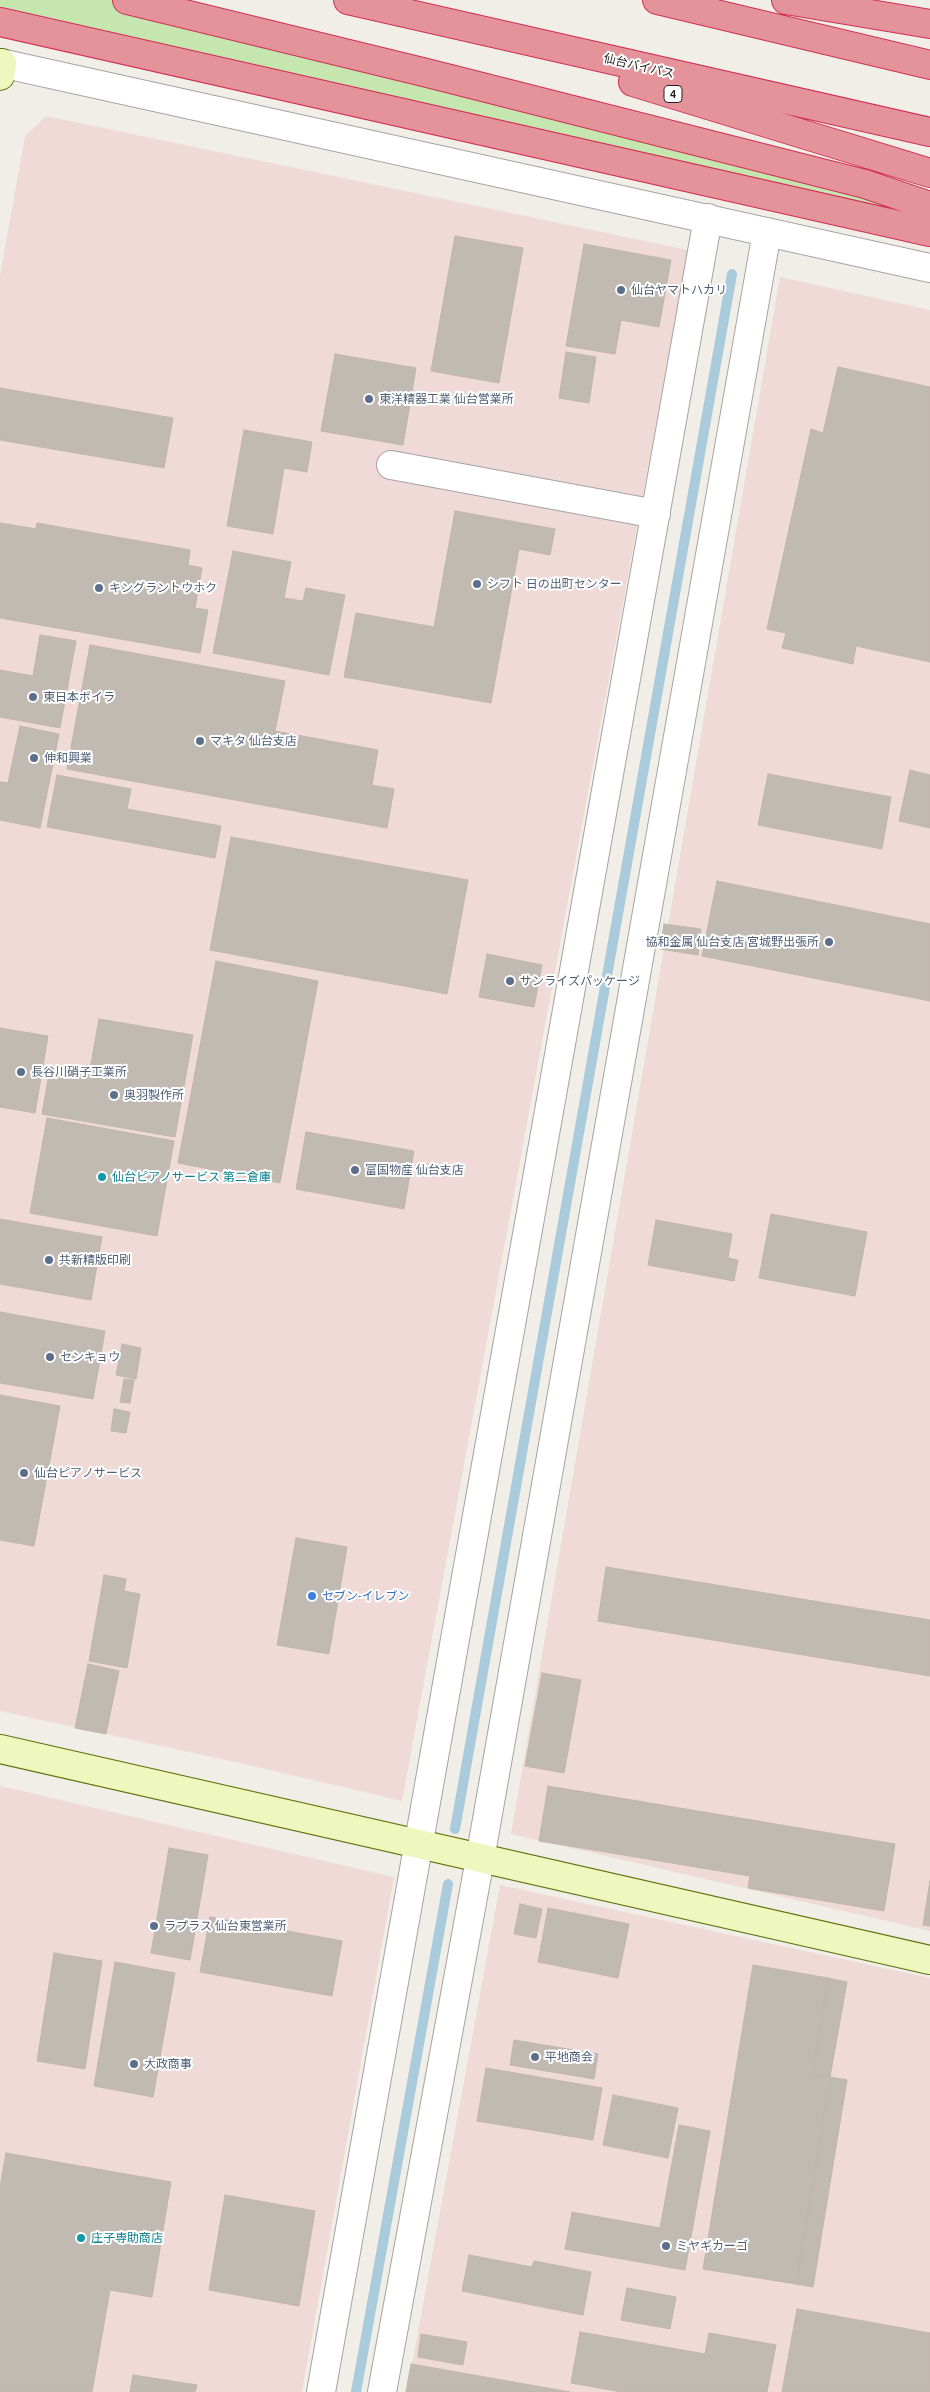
<!DOCTYPE html>
<meta charset="utf-8">
<style>
body{margin:0}
canvas{display:block;background:#f0eee7}
</style>
<canvas width="930" height="2392"></canvas>
<script>
const c = document.querySelector('canvas').getContext('2d');
c.lineJoin = 'round';
function fillPath(path, color) { c.fillStyle = color; c.fill(path, 'evenodd'); }
const poly = rows => new Path2D(rows.map(r => 'M' + r).join(''));
function stroke(path, color, width, dash) { c.strokeStyle = color; c.lineWidth = width; c.lineCap = dash ? 'butt' : 'round'; c.setLineDash(dash || []); c.stroke(path); }
function drawText(font, color, halo, rows, align = 'center') {
  c.font = font + ' Ubuntu,"Noto Sans JP",sans-serif'; c.lineWidth = 4; c.setLineDash([]); c.textBaseline = 'middle'; c.strokeStyle = halo; c.fillStyle = color; for (const [text, x, y, turn = 0] of rows) {
    c.save(); c.translate(x, y); c.rotate((+turn || 0) * Math.PI / 180); c.textAlign = isNaN(turn) ? turn : align; if (halo) c.strokeText(text, 0, 0); c.fillText(text, 0, 0); c.restore();
  }
}
const commercial = poly([
 [46,116,688,250,402,1801,249,1765,0,1711,0,276,25,136],
 [780,277,930,310,930,1931,511,1834],
 [0,1786,394,1877,302,2392,0,2392],
 [500,1885,930,1978,930,2392,407,2392]
]);
const grass = poly([
 [0,0,121,0,452,73,930,217,0,9]
]);
const stream = poly([
 [455,1829,732,274],
 [356,2392,448,1884]
]);
const building = poly([
 [455,236,523,248,499,383,431,371,455,236],
 [584,244,671,260,659,327,621,320,615,354,566,346,584,244],
 [566,352,596,357,589,403,559,398,566,352],
 [335,354,416,368,403,445,321,431,335,354],
 [838,367,930,387,930,662,856,646,853,664,782,648,786,633,767,629,811,429,823,433,838,367],
 [0,388,173,418,164,468,0,440,0,388],
 [244,430,312,442,307,472,284,468,273,534,227,526,244,430],
 [455,511,555,529,550,555,519,549,491,703,344,677,356,613,434,627,455,511],
 [0,523,36,529,37,523,190,550,188,565,202,568,195,608,208,610,200,653,0,618,0,523],
 [233,551,291,562,284,598,303,601,306,588,345,595,329,675,213,653,233,551],
 [40,635,76,641,60,728,0,717,0,670,33,676,40,635],
 [90,645,285,681,275,731,378,750,372,785,394,789,387,828,67,769,90,645],
 [20,726,59,734,40,828,0,820,0,782,8,783,20,726],
 [910,770,930,775,930,828,899,821,910,770],
 [768,774,891,797,882,849,758,825,768,774],
 [57,775,131,789,127,809,221,826,215,858,47,827,57,775],
 [231,837,468,880,447,994,210,950,231,837],
 [717,881,930,924,930,1001,702,956,717,881],
 [664,924,701,929,698,955,660,949,664,924],
 [487,954,542,965,534,1007,479,997,487,954],
 [216,961,318,981,280,1183,178,1163,216,961],
 [99,1019,193,1035,175,1137,42,1114,50,1068,89,1075,99,1019],
 [0,1028,48,1036,35,1113,0,1107,0,1028],
 [47,1118,174,1141,157,1236,30,1213,47,1118],
 [306,1132,414,1151,404,1209,296,1189,306,1132],
 [771,1214,867,1232,855,1296,759,1278,771,1214],
 [0,1219,102,1237,91,1300,0,1284,0,1219],
 [656,1220,732,1234,728,1258,738,1260,734,1281,648,1265,656,1220],
 [0,1312,105,1331,93,1399,0,1383,0,1312],
 [122,1344,141,1348,136,1379,116,1375,122,1344],
 [124,1379,134,1380,130,1403,120,1402,124,1379],
 [0,1395,60,1406,34,1546,0,1540,0,1395],
 [114,1409,130,1412,126,1433,111,1431,114,1409],
 [296,1538,347,1547,329,1654,277,1645,296,1538],
 [606,1567,930,1620,930,1676,598,1621,606,1567],
 [104,1575,126,1579,124,1591,140,1594,127,1668,89,1661,104,1575],
 [88,1664,119,1671,106,1734,75,1728,88,1664],
 [542,1673,581,1680,564,1773,525,1766,542,1673],
 [548,1786,895,1844,884,1911,748,1888,750,1876,539,1841,548,1786],
 [169,1848,208,1855,190,1960,151,1953,169,1848],
 [930,1881,930,1926,923,1925,930,1881],
 [520,1904,542,1909,536,1938,514,1934,520,1904],
 [548,1908,629,1924,618,1978,538,1962,548,1908],
 [210,1917,342,1941,332,1996,200,1972,210,1917],
 [54,1953,102,1961,85,2069,37,2061,54,1953],
 [115,1962,175,1973,153,2097,94,2086,115,1962],
 [753,1965,828,1978,812,2074,830,2077,796,2284,703,2269,753,1965],
 [828,1978,847,1982,830,2077,812,2074,828,1978],
 [514,2040,598,2054,594,2079,510,2065,514,2040],
 [486,2068,602,2088,593,2140,477,2121,486,2068],
 [830,2077,847,2080,813,2287,796,2284,830,2077],
 [613,2095,678,2108,668,2158,603,2145,613,2095],
 [679,2125,710,2131,685,2270,565,2249,572,2212,660,2228,679,2125],
 [6,2153,171,2182,152,2297,110,2290,92,2392,0,2392,0,2187,6,2153],
 [225,2195,315,2211,299,2306,209,2290,225,2195],
 [469,2255,532,2267,534,2261,591,2272,583,2315,462,2291,469,2255],
 [627,2288,676,2297,670,2329,621,2320,627,2288],
 [797,2309,930,2333,930,2392,782,2392,797,2309],
 [580,2332,705,2354,709,2333,776,2345,767,2392,622,2392,571,2383,580,2332],
 [421,2334,467,2342,463,2365,418,2357,421,2334],
 [411,2364,570,2392,406,2392,411,2364],
 [133,2375,197,2385,195,2392,130,2392,133,2375]
]);
const street = poly([
 [0,63,930,268],
 [391,465,656,514],
 [321,2392,708,218],
 [382,2392,480,1859,767,232]
]);
const secondary = poly([
 [0,76,2,63],
 [0,1749,930,1960]
]);
const highway = poly([
 [127,0,427,73,865,184,930,206],
 [348,0,930,132],
 [657,0,930,65],
 [786,0,930,24],
 [0,22,930,232],
 [633,82,930,173]
]);
const markers = [
 [621,290,5,"#5c6f8a"],
 [369,399,5,"#5c6f8a"],
 [477,584,5,"#5c6f8a"],
 [99,588,5,"#5c6f8a"],
 [33,697,5,"#5c6f8a"],
 [200,741,5,"#5c6f8a"],
 [34,758,5,"#5c6f8a"],
 [829,942,5,"#5c6f8a"],
 [510,981,5,"#5c6f8a"],
 [21,1072,5,"#5c6f8a"],
 [114,1095,5,"#5c6f8a"],
 [355,1170,5,"#5c6f8a"],
 [102,1177,5,"#0f9aa8"],
 [49,1260,5,"#5c6f8a"],
 [50,1357,5,"#5c6f8a"],
 [24,1473,5,"#5c6f8a"],
 [312,1596,5,"#3f7fe0"],
 [154,1926,5,"#5c6f8a"],
 [535,2057,5,"#5c6f8a"],
 [134,2064,5,"#5c6f8a"],
 [81,2238,5,"#0f9aa8"],
 [666,2246,5,"#5c6f8a"]
];
const shields = [
 [673,94,18]
];
const shieldNames = [
 ["4",673,94]
];
const streetNames = [
 ["仙台バイパス",639,66,13]
];
const serviceNames = [
 ["仙台ヤマトハカリ",631,290],
 ["東洋精器工業 仙台営業所",379,399],
 ["シフト 日の出町センター",487,584],
 ["キングラントウホク",109,588],
 ["東日本ボイラ",43,697],
 ["マキタ 仙台支店",210,741],
 ["伸和興業",44,758],
 ["協和金属 仙台支店 宮城野出張所",819,942,"right"],
 ["サンライズパッケージ",520,981],
 ["長谷川硝子工業所",31,1072],
 ["奥羽製作所",124,1095],
 ["富国物産 仙台支店",365,1170],
 ["共新精版印刷",59,1260],
 ["センキョウ",60,1357],
 ["仙台ピアノサービス",34,1473],
 ["ラプラス 仙台東営業所",164,1926],
 ["平地商会",545,2057],
 ["大政商事",144,2064],
 ["ミヤギカーゴ",676,2246]
];
const cultureNames = [
 ["仙台ピアノサービス 第二倉庫",112,1177],
 ["庄子専助商店",91,2238]
];
const shopNames = [
 ["セブン-イレブン",322,1596]
];
fillPath(commercial, '#efdad7');
fillPath(grass, '#c5e7af');
stroke(stream, '#a9cbdb', 10);
fillPath(building, '#c0bab3');
stroke(building, '#c1b6aa', 1);
stroke(street, '#a4a4a4', 30);
stroke(secondary, '#5d730b', 30);
stroke(highway, '#d22f56', 30);
stroke(street, '#fff', 28);
stroke(secondary, '#eef7be', 28);
stroke(highway, '#e39399', 28);
for (const [x, y, r, color] of markers) { const dot = new Path2D(); dot.arc(x, y, r, 0, 2 * Math.PI); c.fillStyle = color; c.fill(dot); stroke(dot, '#fff', 2); }
for (const [x, y, w] of shields) { const box = new Path2D(); box.roundRect(x - w / 2, y - 8.5, w, 17, 4); c.fillStyle = '#fff'; c.fill(box); stroke(box, '#202020', 1); }
drawText('bold 11px', '#202020', null, shieldNames);
drawText('12px', '#202020', '#fff', streetNames);
drawText('12px', '#4e5e75', '#fff', serviceNames, 'left');
drawText('12px', '#0d838f', '#fff', cultureNames, 'left');
drawText('12px', '#366cbe', '#fff', shopNames, 'left');
</script>
